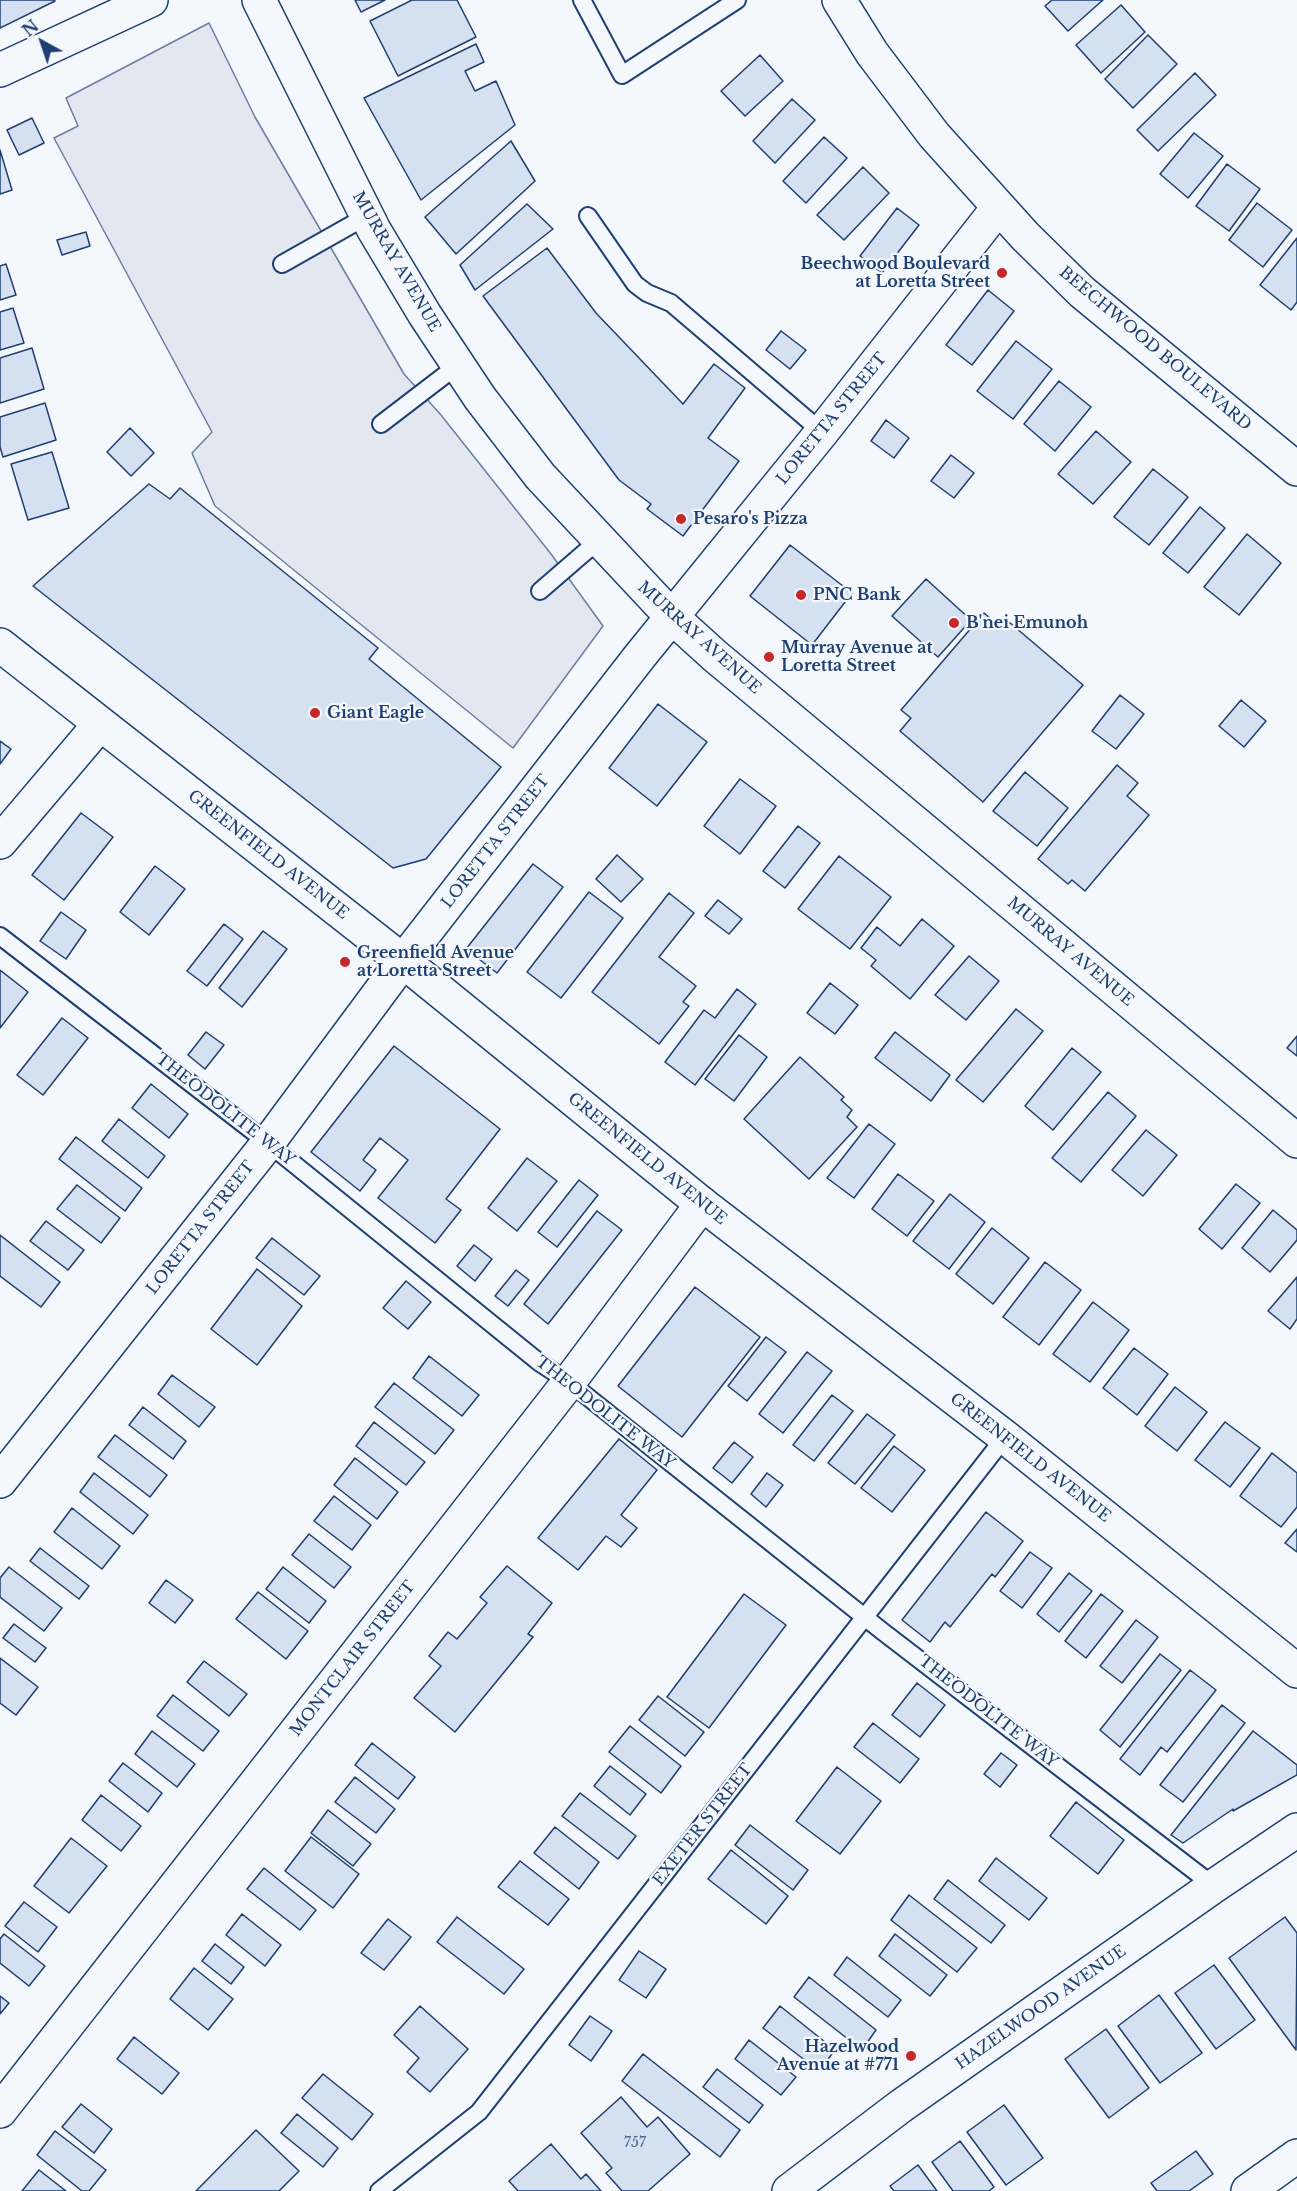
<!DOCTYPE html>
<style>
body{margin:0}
#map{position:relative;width:1297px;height:2191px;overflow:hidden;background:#f4f7fb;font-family:"Libre Baskerville",serif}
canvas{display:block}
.north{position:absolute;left:12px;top:12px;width:60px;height:60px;-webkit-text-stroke:4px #f4f7fb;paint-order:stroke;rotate:320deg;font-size:16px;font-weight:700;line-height:24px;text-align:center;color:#1d3f73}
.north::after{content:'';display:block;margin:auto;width:21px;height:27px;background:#1d3f73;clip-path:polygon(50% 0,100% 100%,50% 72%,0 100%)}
</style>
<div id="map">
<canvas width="1297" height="2191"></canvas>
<div class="north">N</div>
</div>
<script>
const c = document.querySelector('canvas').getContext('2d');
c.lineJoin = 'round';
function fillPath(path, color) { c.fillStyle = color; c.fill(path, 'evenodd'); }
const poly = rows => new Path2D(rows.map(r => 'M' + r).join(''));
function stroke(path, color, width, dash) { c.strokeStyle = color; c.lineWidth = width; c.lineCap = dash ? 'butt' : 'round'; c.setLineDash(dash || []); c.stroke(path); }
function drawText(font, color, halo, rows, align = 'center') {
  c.font = font + ' "Libre Baskerville",serif'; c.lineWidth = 4.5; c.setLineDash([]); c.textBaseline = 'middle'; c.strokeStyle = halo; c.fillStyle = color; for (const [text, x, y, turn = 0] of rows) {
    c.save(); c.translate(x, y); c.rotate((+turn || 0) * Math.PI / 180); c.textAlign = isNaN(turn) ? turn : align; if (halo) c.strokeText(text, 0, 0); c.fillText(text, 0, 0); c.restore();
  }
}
const parking = poly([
 [209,23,255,117,404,374,441,415,551,554,603,626,513,748,215,506,192,453,212,432,54,138,78,126,66,98,209,23]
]);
const building = poly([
 [0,0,54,0,55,1,0,28,0,0],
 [355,0,385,0,361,12,355,0],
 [412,0,457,0,476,37,398,76,370,21,412,0],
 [1052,0,1103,0,1068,31,1045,6,1052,0],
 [1121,5,1145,32,1101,73,1076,45,1121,5],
 [1148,35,1177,64,1133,108,1105,79,1148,35],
 [476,44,484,62,465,71,475,91,496,81,515,125,421,200,364,98,476,44],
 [760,55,783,81,745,116,721,91,760,55],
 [1195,73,1216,95,1158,151,1137,130,1195,73],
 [792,99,815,120,775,163,753,141,792,99],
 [32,118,44,143,19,155,7,130,32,118],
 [1194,133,1223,156,1188,198,1160,174,1194,133],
 [824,137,847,158,806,203,783,181,824,137],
 [511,141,535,181,456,254,425,217,511,141],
 [0,150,12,190,0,194,0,150],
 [1227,164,1260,189,1229,231,1196,206,1227,164],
 [863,167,889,193,844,240,817,215,863,167],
 [1257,203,1292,230,1263,267,1229,240,1257,203],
 [527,204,553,229,475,290,460,265,527,204],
 [897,208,919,225,882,273,860,256,897,208],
 [86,232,90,246,62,255,57,240,86,232],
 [1297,238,1297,302,1291,310,1260,285,1297,238],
 [547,248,596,313,683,404,714,364,745,388,708,438,739,461,683,536,647,509,651,504,619,480,483,296,547,248],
 [6,264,16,295,0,300,0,266,6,264],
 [988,290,1014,311,972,365,946,345,988,290],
 [13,308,24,343,0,350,0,312,13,308],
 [781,331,806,350,790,369,766,350,781,331],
 [1016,341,1052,369,1013,419,977,391,1016,341],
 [32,348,44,389,0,403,0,358,32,348],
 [1059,381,1091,407,1055,451,1024,424,1059,381],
 [45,403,56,440,3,457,0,447,0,417,45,403],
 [886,420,909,438,894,458,871,441,886,420],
 [130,428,154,453,131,476,107,452,130,428],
 [1096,431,1131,462,1093,504,1058,474,1096,431],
 [52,452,69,508,28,520,11,464,52,452],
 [951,455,974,473,954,498,931,481,951,455],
 [1153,469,1188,497,1149,545,1114,517,1153,469],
 [149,484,170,499,180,488,378,648,369,659,501,767,426,859,393,868,33,586,149,484],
 [1200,507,1225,528,1188,573,1163,553,1200,507],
 [1247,534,1281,563,1239,615,1204,587,1247,534],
 [790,545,852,593,812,645,750,596,790,545],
 [926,579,971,620,938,657,892,616,926,579],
 [984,613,1003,629,1009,622,1083,685,983,802,900,731,911,718,901,710,984,613],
 [1120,695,1144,714,1116,749,1092,731,1120,695],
 [1241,700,1266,721,1244,747,1219,726,1241,700],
 [658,704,707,742,657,806,609,768,658,704],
 [0,741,11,749,0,764,0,741],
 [1117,765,1138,783,1127,796,1149,815,1085,891,1072,880,1068,884,1038,859,1117,765],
 [1025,772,1068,808,1037,846,993,811,1025,772],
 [740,779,776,806,740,854,704,826,740,779],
 [81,813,113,837,64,900,32,875,81,813],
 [798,826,820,843,785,888,763,871,798,826],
 [617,855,643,879,621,902,596,879,617,855],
 [839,856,891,897,850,949,798,909,839,856],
 [533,864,563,887,497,973,466,949,533,864],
 [155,866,185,889,149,935,120,912,155,866],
 [589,892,623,918,561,998,527,972,589,892],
 [669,893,694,913,659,957,696,986,683,1002,689,1006,659,1044,592,992,669,893],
 [718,900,742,919,729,934,705,916,718,900],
 [61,912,86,930,66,959,40,941,61,912],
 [922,919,954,946,910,999,871,966,876,960,861,948,877,927,900,946,922,919],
 [224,924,243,939,207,986,187,971,224,924],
 [263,931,287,949,242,1007,219,988,263,931],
 [969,956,999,981,966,1020,935,995,969,956],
 [0,970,28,992,0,1028,0,970],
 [830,983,858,1005,835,1034,807,1013,830,983],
 [737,989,756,1004,695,1085,665,1062,704,1010,715,1018,737,989],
 [1016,1009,1043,1031,983,1102,956,1080,1016,1009],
 [62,1018,88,1038,43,1095,17,1075,62,1018],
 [206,1032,224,1045,205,1069,188,1055,206,1032],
 [895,1032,950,1075,931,1101,875,1058,895,1032],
 [739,1035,767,1057,734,1101,705,1079,739,1035],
 [1297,1036,1297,1056,1287,1048,1297,1036],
 [394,1046,500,1129,446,1199,461,1210,435,1243,378,1198,408,1160,380,1138,363,1160,376,1170,360,1191,311,1152,394,1046],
 [1072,1048,1101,1072,1053,1130,1025,1106,1072,1048],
 [800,1057,844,1097,841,1100,852,1110,847,1117,857,1127,809,1179,744,1119,800,1057],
 [151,1084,188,1114,169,1138,132,1108,151,1084],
 [1108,1092,1136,1116,1081,1182,1052,1158,1108,1092],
 [119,1119,165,1156,148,1178,102,1141,119,1119],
 [869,1124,895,1144,854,1198,827,1178,869,1124],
 [1146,1130,1177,1155,1143,1196,1112,1170,1146,1130],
 [76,1137,142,1188,125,1211,59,1159,76,1137],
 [527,1158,557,1181,517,1231,488,1208,527,1158],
 [898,1174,934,1201,907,1236,872,1209,898,1174],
 [579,1180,598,1195,557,1247,538,1232,579,1180],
 [1236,1184,1260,1203,1222,1249,1199,1229,1236,1184],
 [77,1185,120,1218,101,1243,57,1209,77,1185],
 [950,1194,985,1222,949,1269,913,1241,950,1194],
 [1273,1210,1297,1230,1297,1240,1270,1272,1242,1248,1273,1210],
 [597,1211,622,1230,548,1324,524,1304,597,1211],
 [46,1221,84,1250,68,1270,30,1241,46,1221],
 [992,1228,1029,1258,993,1304,956,1274,992,1228],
 [0,1235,60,1282,41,1307,0,1276,0,1235],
 [272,1238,320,1276,304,1295,256,1258,272,1238],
 [474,1245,492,1259,475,1281,457,1266,474,1245],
 [1045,1262,1081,1290,1039,1345,1003,1317,1045,1262],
 [257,1269,302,1306,257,1365,211,1329,257,1269],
 [516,1270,529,1280,508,1306,495,1296,516,1270],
 [1297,1277,1297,1319,1290,1329,1268,1311,1297,1277],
 [406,1281,431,1302,408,1329,383,1308,406,1281],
 [695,1287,760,1337,682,1437,618,1386,695,1287],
 [1093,1302,1129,1330,1090,1382,1053,1354,1093,1302],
 [766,1337,786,1352,747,1401,728,1386,766,1337],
 [1134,1348,1168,1374,1137,1415,1103,1388,1134,1348],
 [807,1352,832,1371,783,1433,759,1414,807,1352],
 [429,1356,479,1395,462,1416,413,1378,429,1356],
 [172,1375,215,1407,199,1427,158,1394,172,1375],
 [394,1383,454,1430,435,1454,375,1407,394,1383],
 [1175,1387,1207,1412,1177,1451,1145,1426,1175,1387],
 [832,1395,853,1411,814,1461,793,1445,832,1395],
 [143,1407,186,1441,173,1459,129,1425,143,1407],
 [867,1414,895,1435,855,1484,828,1463,867,1414],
 [374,1422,425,1462,406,1485,356,1446,374,1422],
 [1225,1422,1260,1448,1230,1487,1195,1460,1225,1422],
 [115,1435,167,1475,150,1497,98,1457,115,1435],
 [619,1439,657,1470,621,1515,637,1528,621,1547,606,1536,578,1570,538,1538,619,1439],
 [734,1442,753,1457,732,1483,713,1468,734,1442],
 [894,1446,925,1470,892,1512,861,1488,894,1446],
 [1272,1453,1297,1473,1297,1507,1281,1527,1240,1496,1272,1453],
 [355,1458,398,1492,377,1519,334,1485,355,1458],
 [94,1473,148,1515,133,1534,80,1492,94,1473],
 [767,1473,783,1485,766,1507,751,1494,767,1473],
 [334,1496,371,1525,352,1550,314,1521,334,1496],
 [72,1508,120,1546,102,1569,54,1532,72,1508],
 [986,1512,1023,1541,995,1577,992,1574,950,1627,945,1622,930,1642,902,1620,986,1512],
 [1297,1529,1297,1552,1285,1543,1297,1529],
 [309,1534,351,1567,334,1588,292,1555,309,1534],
 [40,1548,89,1586,79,1599,30,1561,40,1548],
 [1030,1552,1052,1568,1022,1608,1000,1591,1030,1552],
 [507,1566,552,1603,528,1634,533,1637,455,1732,414,1698,441,1666,429,1656,448,1632,457,1639,487,1603,480,1597,507,1566],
 [9,1567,62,1608,44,1631,0,1597,0,1578,9,1567],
 [283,1567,326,1601,309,1623,266,1589,283,1567],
 [1069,1573,1092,1591,1059,1632,1037,1614,1069,1573],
 [166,1580,193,1600,175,1623,149,1603,166,1580],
 [258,1592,308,1631,286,1659,236,1619,258,1592],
 [744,1594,786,1625,709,1728,667,1697,744,1594],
 [1101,1594,1123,1611,1086,1658,1065,1641,1101,1594],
 [1136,1620,1158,1637,1122,1683,1100,1666,1136,1620],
 [14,1624,46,1648,35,1662,3,1638,14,1624],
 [1160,1654,1181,1670,1120,1747,1100,1730,1160,1654],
 [0,1658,38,1687,16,1715,0,1703,0,1658],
 [204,1661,247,1694,229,1716,187,1682,204,1661],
 [1190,1670,1216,1690,1167,1752,1161,1747,1140,1775,1120,1759,1190,1670],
 [917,1683,945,1705,920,1737,892,1715,917,1683],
 [173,1695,219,1731,203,1751,157,1716,173,1695],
 [658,1696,704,1732,685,1756,639,1720,658,1696],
 [1222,1705,1245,1723,1183,1802,1160,1785,1222,1705],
 [873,1723,919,1759,900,1783,854,1747,873,1723],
 [630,1726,681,1766,661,1793,609,1752,630,1726],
 [152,1731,195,1764,177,1787,135,1754,152,1731],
 [1253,1731,1297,1765,1297,1775,1233,1811,1233,1809,1183,1843,1171,1835,1253,1731],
 [372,1743,415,1777,398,1799,355,1765,372,1743],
 [1001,1753,1017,1765,1000,1787,984,1774,1001,1753],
 [123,1763,162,1793,148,1812,109,1781,123,1763],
 [610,1766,646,1794,630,1815,594,1786,610,1766],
 [837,1767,881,1801,840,1854,796,1821,837,1767],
 [355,1777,395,1809,376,1833,335,1802,355,1777],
 [580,1793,636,1836,618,1859,562,1816,580,1793],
 [101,1795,141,1826,121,1851,82,1820,101,1795],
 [1076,1802,1124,1840,1098,1874,1050,1836,1076,1802],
 [328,1810,371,1844,353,1866,311,1833,328,1810],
 [750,1825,808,1870,793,1890,735,1845,750,1825],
 [555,1827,599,1862,579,1889,534,1853,555,1827],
 [311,1837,359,1874,333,1908,285,1871,311,1837],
 [71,1838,107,1866,69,1913,34,1886,71,1838],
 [731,1850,788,1896,766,1924,708,1879,731,1850],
 [996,1858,1047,1898,1029,1920,979,1881,996,1858],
 [520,1861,569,1899,548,1925,498,1887,520,1861],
 [264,1868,316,1910,300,1930,247,1889,264,1868],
 [948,1880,1005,1925,991,1943,934,1899,948,1880],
 [909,1895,977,1948,957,1972,891,1920,909,1895],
 [24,1902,57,1927,38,1952,5,1926,24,1902],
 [242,1914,281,1945,265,1966,226,1935,242,1914],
 [457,1917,524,1969,504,1994,437,1942,457,1917],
 [1285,1917,1297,1933,1296,2050,1229,1958,1285,1917],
 [388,1919,411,1937,384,1970,361,1953,388,1919],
 [4,1934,45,1966,29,1986,0,1963,0,1939,4,1934],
 [895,1934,947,1975,930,1996,879,1956,895,1934],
 [215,1944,244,1967,231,1984,202,1961,215,1944],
 [639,1951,666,1969,646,1998,619,1980,639,1951],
 [847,1957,901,2000,888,2017,834,1975,847,1957],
 [1214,1965,1255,2020,1216,2049,1175,1993,1214,1965],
 [194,1968,233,1999,208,2030,170,1999,194,1968],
 [809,1977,876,2030,862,2050,794,1997,809,1977],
 [1159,1995,1202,2053,1160,2083,1118,2026,1159,1995],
 [0,1996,9,2003,0,2014,0,1996],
 [420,2006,468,2049,430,2092,407,2072,419,2058,394,2035,420,2006],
 [780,2006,835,2050,819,2071,763,2028,780,2006],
 [590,2016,612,2031,591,2061,569,2045,590,2016],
 [1106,2029,1149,2088,1109,2118,1065,2059,1106,2029],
 [134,2037,179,2073,162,2094,117,2059,134,2037],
 [749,2040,796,2077,781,2095,735,2059,749,2040],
 [643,2054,740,2130,720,2157,622,2081,643,2054],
 [717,2069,763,2105,749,2123,703,2087,717,2069],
 [323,2074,373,2114,352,2140,302,2098,323,2074],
 [621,2097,647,2127,658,2117,690,2154,648,2191,622,2191,606,2173,612,2168,581,2133,621,2097],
 [81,2104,112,2129,94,2153,62,2127,81,2104],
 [1004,2105,1043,2158,1006,2185,967,2132,1004,2105],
 [297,2114,338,2148,323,2167,281,2133,297,2114],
 [256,2130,299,2171,279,2191,196,2191,256,2130],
 [55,2131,106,2170,89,2191,82,2191,37,2155,55,2131],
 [960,2141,994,2187,989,2191,953,2191,932,2162,960,2141],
 [551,2144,581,2179,586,2174,601,2191,518,2191,509,2181,551,2144],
 [1196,2151,1213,2174,1189,2191,1157,2191,1151,2183,1196,2151],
 [918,2165,937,2191,894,2191,890,2186,918,2165],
 [39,2170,66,2191,22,2191,39,2170]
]);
const lane = poly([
 [582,0,622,75,737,0],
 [588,216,635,284,647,293,671,303,822,432],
 [282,264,367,216],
 [381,424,458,365],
 [540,591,599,540],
 [0,936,268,1143,540,1363,569,1382,882,1631,1214,1886],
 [379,2191,479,2112,1005,1437]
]);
const street = poly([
 [0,70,151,0],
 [0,842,100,724],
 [0,1481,268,1143,403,961,640,656,822,432,998,208],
 [0,2111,569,1382,702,1204],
 [1248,2191,1297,2156]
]);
const secondary = poly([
 [259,0,374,230,425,315,480,398,540,476,672,617,715,656,1297,1141],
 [0,645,403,961,702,1204,1005,1437,1297,1671],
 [789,2191,901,2106,1214,1886,1297,1830]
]);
const primary = poly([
 [839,0,872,53,934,135,1025,236,1082,292,1297,469]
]);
const markers = [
 [1002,273,6,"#c62828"],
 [681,519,6,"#c62828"],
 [801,595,6,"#c62828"],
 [954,623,6,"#c62828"],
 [769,657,6,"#c62828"],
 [315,713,6,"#c62828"],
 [345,962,6,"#c62828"],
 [911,2056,6,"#c62828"]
];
const numberNames = [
 ["757",635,2143]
];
const streetNames = [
 ["MURRAY AVENUE",396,262,60],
 ["BEECHWOOD BOULEVARD",1155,349,40],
 ["LORETTA STREET",832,419,-51],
 ["MURRAY AVENUE",699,638,42],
 ["LORETTA STREET",496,842,-52],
 ["GREENFIELD AVENUE",268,855,38],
 ["MURRAY AVENUE",1070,952,40],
 ["THEODOLITE WAY",225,1110,38],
 ["GREENFIELD AVENUE",647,1159,39],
 ["LORETTA STREET",201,1228,-52],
 ["THEODOLITE WAY",605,1413,38],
 ["GREENFIELD AVENUE",1030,1458,38],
 ["MONTCLAIR STREET",353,1659,-52],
 ["THEODOLITE WAY",988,1712,38],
 ["EXETER STREET",703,1825,-52],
 ["HAZELWOOD AVENUE",1041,2008,-35]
];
const poiNames = [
 ["Beechwood Boulevard",990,264,"right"],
 ["at Loretta Street",990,282,"right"],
 ["Pesaro's Pizza",693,519],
 ["PNC Bank",813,595],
 ["B'nei Emunoh",966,623],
 ["Murray Avenue at",781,648],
 ["Loretta Street",781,666],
 ["Giant Eagle",327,713],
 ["Greenfield Avenue",357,953],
 ["at Loretta Street",357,971],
 ["Hazelwood",899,2047,"right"],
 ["Avenue at #771",899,2065,"right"]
];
fillPath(parking, '#e3e8f0');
stroke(parking, '#687fa3', 1.5);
fillPath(building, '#d5e0f0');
stroke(building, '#1d3f73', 1.5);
stroke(lane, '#1d3f73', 20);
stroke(street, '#1d3f73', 36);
stroke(secondary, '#1d3f73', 36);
stroke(primary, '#1d3f73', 36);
stroke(lane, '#f4f7fb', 16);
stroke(street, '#f4f7fb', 33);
stroke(secondary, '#f4f7fb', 33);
stroke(primary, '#f4f7fb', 33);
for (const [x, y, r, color] of markers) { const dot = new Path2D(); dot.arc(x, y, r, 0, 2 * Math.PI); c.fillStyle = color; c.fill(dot); stroke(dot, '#f4f7fb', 2); }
drawText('14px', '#4b6792', null, numberNames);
drawText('16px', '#1d3f73', '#f4f7fb', streetNames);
drawText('bold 16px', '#1d3f73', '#f4f7fb', poiNames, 'left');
</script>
